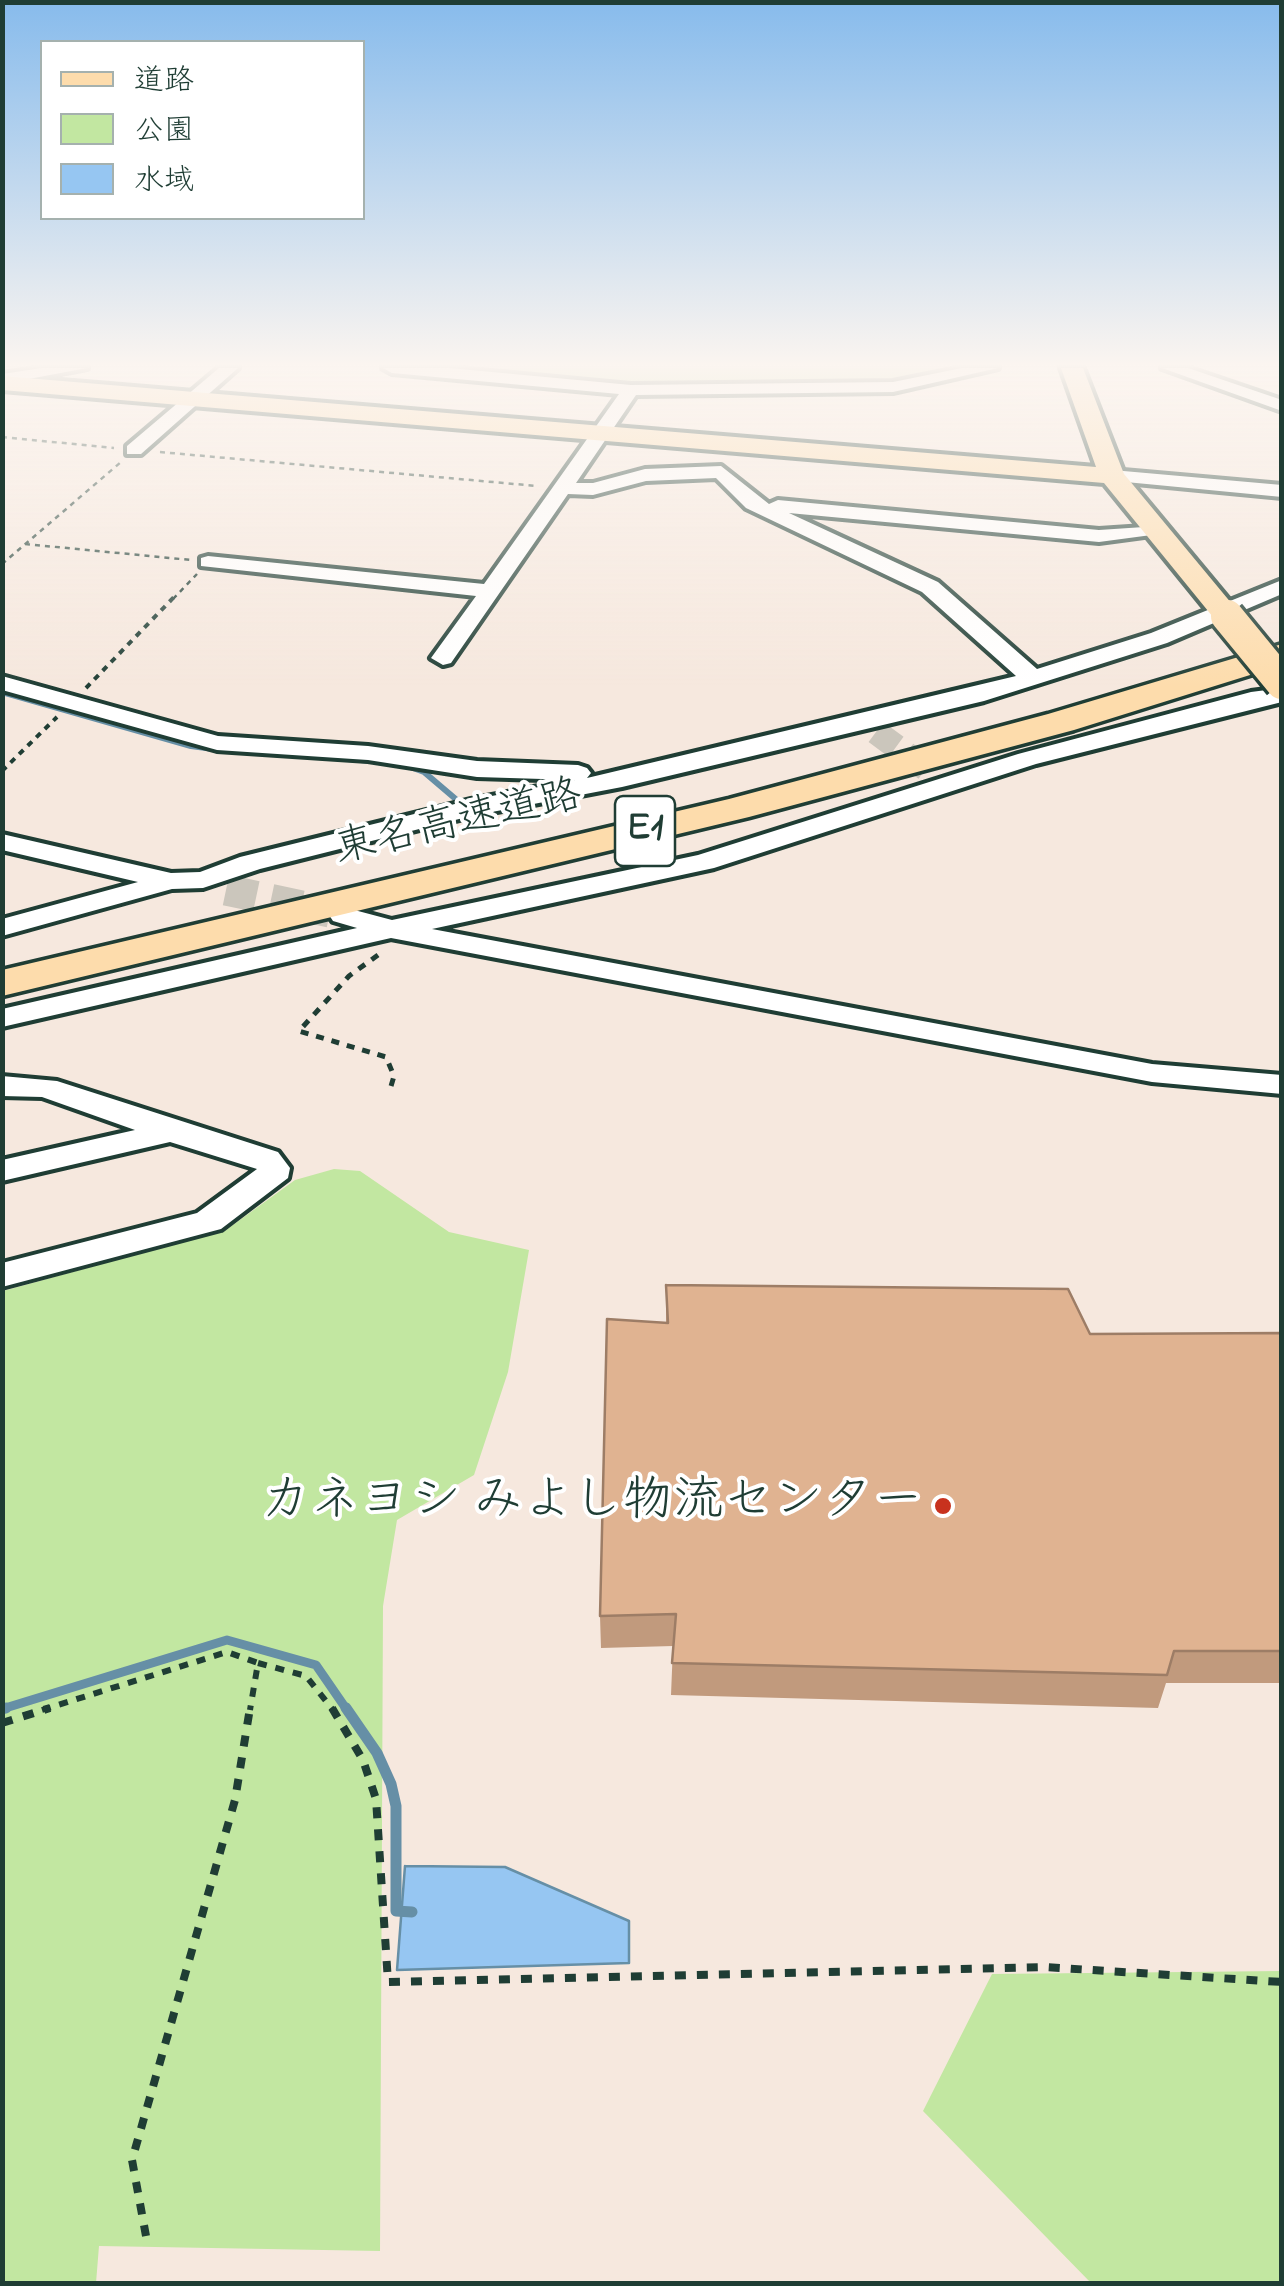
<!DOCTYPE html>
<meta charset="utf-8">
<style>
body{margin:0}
#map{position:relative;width:1284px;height:2286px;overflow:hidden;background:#f6e8de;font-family:"Indie Flower","Klee One",sans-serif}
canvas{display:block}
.frame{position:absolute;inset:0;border:5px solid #1f3d34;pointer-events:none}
.legend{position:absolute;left:40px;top:40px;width:325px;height:180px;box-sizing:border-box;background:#fff;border:2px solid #a5b1ae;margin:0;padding:12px 18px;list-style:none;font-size:30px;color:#1f3d34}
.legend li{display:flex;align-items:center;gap:20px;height:50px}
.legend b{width:50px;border:2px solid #a5b1ae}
</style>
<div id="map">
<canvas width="1284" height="2286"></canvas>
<div class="frame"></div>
<ul class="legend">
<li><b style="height:12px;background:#fddcac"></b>道路</li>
<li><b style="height:28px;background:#c2e7a1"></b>公園</li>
<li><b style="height:28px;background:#96c6f2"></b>水域</li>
</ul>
</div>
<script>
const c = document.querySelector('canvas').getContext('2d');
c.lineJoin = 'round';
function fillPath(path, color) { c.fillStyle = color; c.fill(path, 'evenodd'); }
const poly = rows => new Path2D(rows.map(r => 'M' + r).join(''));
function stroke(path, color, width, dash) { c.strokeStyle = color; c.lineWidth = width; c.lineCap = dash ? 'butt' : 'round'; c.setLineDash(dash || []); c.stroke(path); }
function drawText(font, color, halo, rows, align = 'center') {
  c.font = font + ' "Indie Flower","Klee One",sans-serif'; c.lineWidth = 8; c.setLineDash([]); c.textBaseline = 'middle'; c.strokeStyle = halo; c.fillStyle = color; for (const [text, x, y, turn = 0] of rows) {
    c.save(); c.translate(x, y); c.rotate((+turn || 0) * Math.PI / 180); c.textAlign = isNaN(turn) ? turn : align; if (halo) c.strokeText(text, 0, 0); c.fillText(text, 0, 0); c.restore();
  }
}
const green = poly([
 [494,368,1000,368,908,382,644,388],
 [334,1169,360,1171,449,1232,529,1250,508,1372,474,1475,397,1520,383,1606,380,2251,99,2246,96,2283,3,2283,3,1291,226,1230,295,1180],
 [1281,1971,1281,2283,1091,2283,923,2111,992,1974]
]);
const water = poly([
 [405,1866,505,1867,629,1921,629,1963,397,1970,405,1866]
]);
const streamFar2 = poly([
 [2,692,191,746,221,750],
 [285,754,386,762],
 [405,765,424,772,458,801]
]);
const streamFar1 = poly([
 [2,1709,227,1640,316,1665,347,1710]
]);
const stream = poly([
 [346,1708,377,1753,391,1784,396,1806,396,1911,412,1912],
 [2,1709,6,1708]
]);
const minorTunnelFar1 = poly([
 [876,732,929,771]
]);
const minorTunnel = poly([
 [226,890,330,912]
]);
const pathFar4 = poly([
 [2,437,114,448],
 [160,452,537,486],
 [25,544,191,560],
 [2,564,121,462],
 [173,599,197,574]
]);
const pathFar3 = poly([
 [86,688,175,596],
 [2,771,57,717]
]);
const pathFar2 = poly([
 [378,955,349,976,299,1031,386,1057,394,1076,389,1093]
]);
const pathFar1 = poly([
 [258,1663,306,1676,333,1710],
 [42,1710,227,1652,258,1663,250,1710]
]);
const path = poly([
 [332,1708,363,1760,376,1799,388,1982,1044,1967,1282,1982],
 [2,1723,50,1708],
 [146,2236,132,2160,235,1800,250,1708]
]);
const minor = poly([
 [42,368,87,368,2,384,2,374,42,368],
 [219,368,238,368,141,454,127,454,127,446,219,368],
 [383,368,449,368,631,385,893,382,962,368,998,368,893,392,636,395,576,483,593,483,645,469,721,466,769,504,778,500,1099,530,1159,526,1159,534,1099,542,789,513,938,582,1037,669,1151,633,1282,580,1282,594,1167,643,984,701,622,787,471,816,260,869,203,888,172,889,2,936,2,919,138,882,2,850,2,834,171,873,200,872,240,857,471,800,575,780,477,777,368,760,217,750,2,690,2,676,218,736,368,746,477,761,578,765,587,768,591,773,587,778,1016,676,922,592,746,508,716,478,646,481,593,495,568,494,451,663,443,665,431,658,476,596,201,566,201,558,208,556,484,584,619,394,392,373,383,368],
 [1162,368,1188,368,1282,400,1282,411,1162,368],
 [1112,470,1282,485,1282,497,1105,480,1102,476,1112,470],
 [1282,688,1282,702,1036,764,714,868,432,929,1152,1064,1282,1075,1282,1094,1152,1082,391,938,2,1027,2,1009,357,928,333,921,329,915,333,909,343,907,392,920,698,855,1018,754,1251,692,1282,688],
 [2,1076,57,1081,278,1152,290,1168,288,1178,221,1229,2,1287,2,1263,197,1213,257,1169,170,1142,2,1181,2,1160,135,1130,42,1097,2,1096,2,1076]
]);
const major = poly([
 [1061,368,1083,368,1124,474,1237,610,1242,616,1237,622,1217,622,1104,483,2,390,2,376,1096,467,1061,368]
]);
const highway = poly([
 [1282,644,1282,665,1074,730,749,817,2,996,2,970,729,799,1048,714,1282,644]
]);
const majorBridge = poly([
 [1227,616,1282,683]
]);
const wall = poly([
 [666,1285,1090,1334,1282,1333,1282,1683,1166,1683,1158,1708,671,1695,673,1646,601,1648,600,1616,666,1322]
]);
const building = poly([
 [666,1285,1068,1289,1090,1334,1282,1333,1282,1651,1174,1651,1167,1675,672,1663,676,1614,600,1616,607,1319,668,1323,666,1285]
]);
const markers = [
 [943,1506,10,"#c8321e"]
];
const shields = [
 [645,831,60]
];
const shieldNames = [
 ["E1",645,831]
];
const streetNames = [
 ["東名高速道路",459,826,-13]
];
const nearPoinames = [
 ["カネヨシ みよし物流センター",923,1506]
];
fillPath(green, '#c2e7a1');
fillPath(water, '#96c6f2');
stroke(water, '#668fa6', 2.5);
stroke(streamFar2, '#668fa6', 6);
stroke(streamFar1, '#668fa6', 9);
stroke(stream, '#668fa6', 11);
stroke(minorTunnelFar1, '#cbc6bc', 25, [25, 12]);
stroke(minorTunnel, '#cbc6bc', 31, [31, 15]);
stroke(minor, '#1f3d34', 8);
stroke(major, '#1f3d34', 8);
stroke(highway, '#1f3d34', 7);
stroke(pathFar4, '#1f3d34', 2.5, [5, 5]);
stroke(pathFar3, '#1f3d34', 4, [6, 6]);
stroke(pathFar2, '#1f3d34', 5, [8, 8]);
stroke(pathFar1, '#1f3d34', 6, [9, 9]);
stroke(path, '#1f3d34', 8, [11, 11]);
fillPath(minor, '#fff');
fillPath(major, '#fddcac');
fillPath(highway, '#fddcac');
stroke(majorBridge, '#1f3d34', 39, []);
stroke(majorBridge, '#fddcac', 32);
fillPath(wall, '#c19a7d');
fillPath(building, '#e0b391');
stroke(building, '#9d7d66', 2.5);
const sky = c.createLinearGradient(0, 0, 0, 688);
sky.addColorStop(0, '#87bbec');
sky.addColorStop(0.53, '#fbf5f0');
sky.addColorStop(1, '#fbf5f000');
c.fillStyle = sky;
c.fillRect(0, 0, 1284, 688);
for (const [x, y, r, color] of markers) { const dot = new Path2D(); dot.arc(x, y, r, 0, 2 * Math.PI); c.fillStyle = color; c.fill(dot); stroke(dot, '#fff', 4); }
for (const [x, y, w] of shields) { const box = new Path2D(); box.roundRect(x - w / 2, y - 35, w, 70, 8); c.fillStyle = '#fff'; c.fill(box); stroke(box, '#1f3d34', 2.5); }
drawText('bold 40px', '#1f3d34', null, shieldNames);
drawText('42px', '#1f3d34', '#fff', streetNames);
drawText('50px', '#1f3d34', '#fff', nearPoinames, 'right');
</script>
